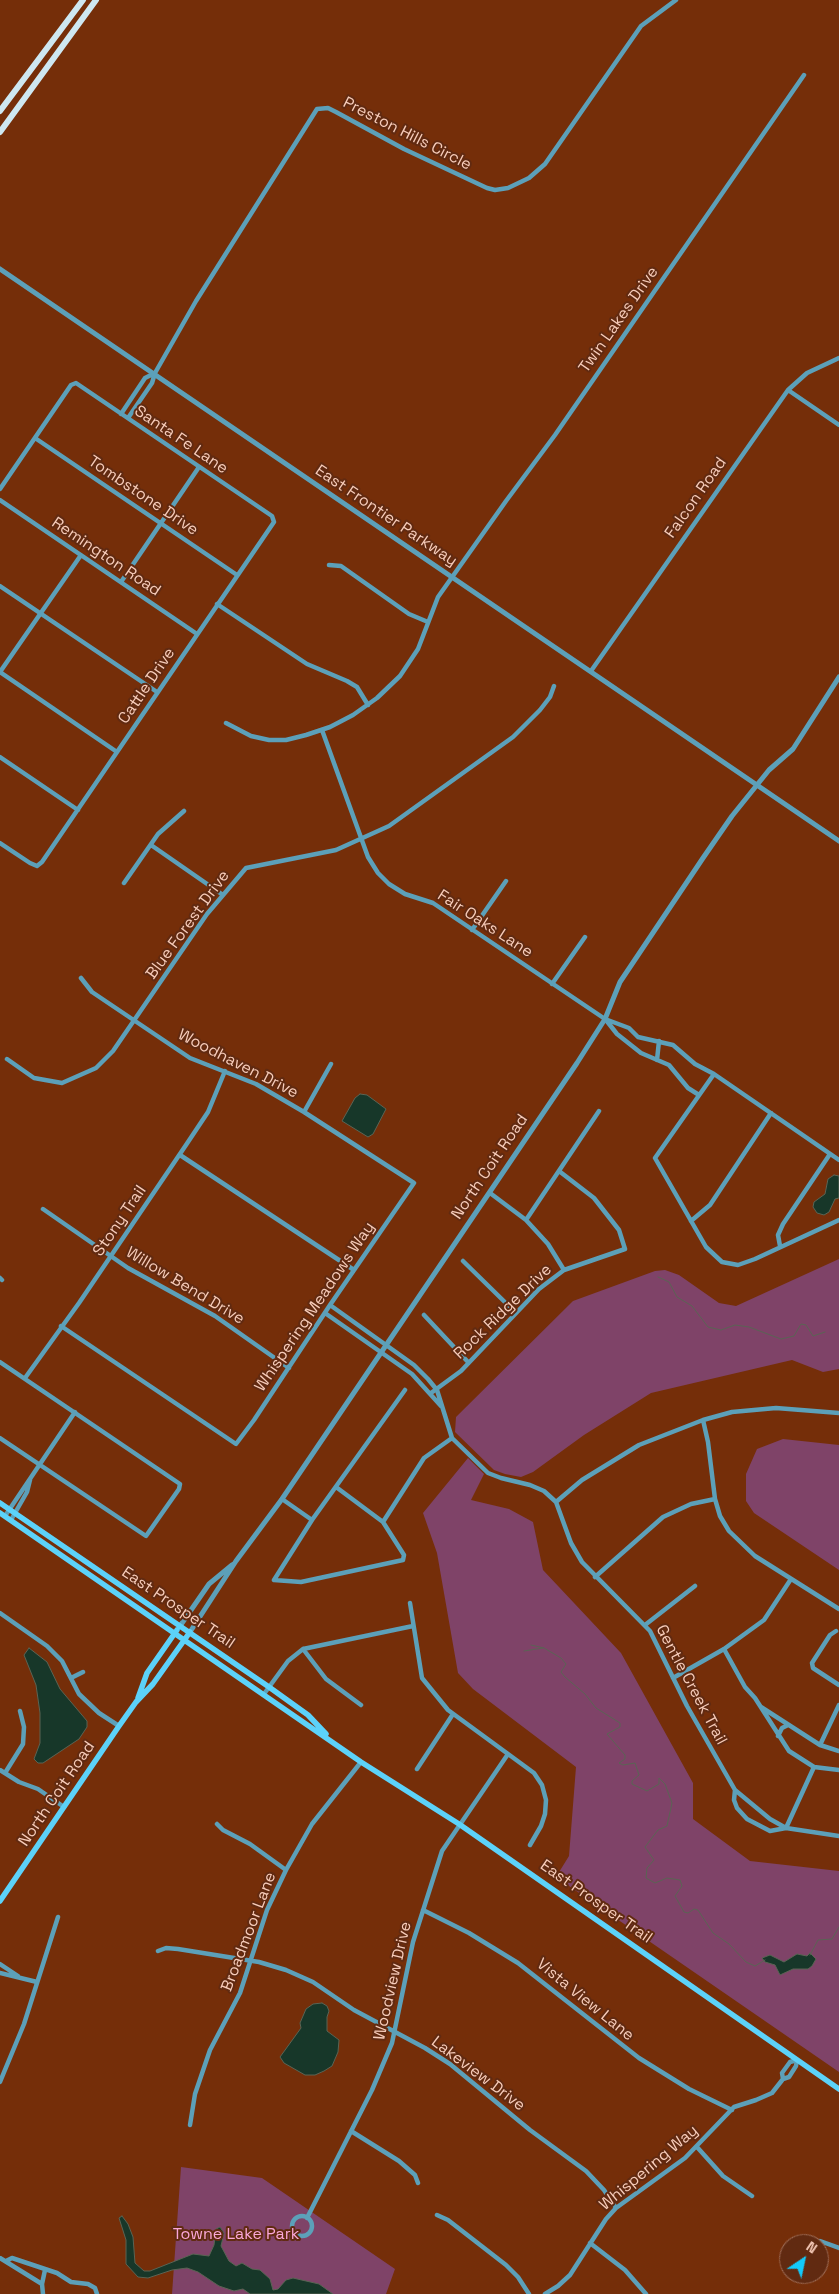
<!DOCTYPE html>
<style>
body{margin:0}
#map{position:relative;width:839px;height:2294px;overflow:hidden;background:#752e09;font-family:"Space Grotesk",sans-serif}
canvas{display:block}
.north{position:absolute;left:779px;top:2234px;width:50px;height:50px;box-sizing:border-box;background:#612a11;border:1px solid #9d6b55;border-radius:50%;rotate:34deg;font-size:14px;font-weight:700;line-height:20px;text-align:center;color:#f7ccba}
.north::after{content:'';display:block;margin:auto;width:18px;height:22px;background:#12cafb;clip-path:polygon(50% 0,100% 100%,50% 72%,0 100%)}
</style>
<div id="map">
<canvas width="839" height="2294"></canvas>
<div class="north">N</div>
</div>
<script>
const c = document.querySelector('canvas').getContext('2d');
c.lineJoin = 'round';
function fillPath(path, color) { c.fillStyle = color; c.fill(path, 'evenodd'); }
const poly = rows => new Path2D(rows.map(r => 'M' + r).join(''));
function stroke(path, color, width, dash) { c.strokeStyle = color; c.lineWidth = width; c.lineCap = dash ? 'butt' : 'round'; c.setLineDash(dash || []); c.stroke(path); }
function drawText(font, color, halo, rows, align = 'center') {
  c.font = font + ' "Space Grotesk",sans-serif'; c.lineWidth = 4; c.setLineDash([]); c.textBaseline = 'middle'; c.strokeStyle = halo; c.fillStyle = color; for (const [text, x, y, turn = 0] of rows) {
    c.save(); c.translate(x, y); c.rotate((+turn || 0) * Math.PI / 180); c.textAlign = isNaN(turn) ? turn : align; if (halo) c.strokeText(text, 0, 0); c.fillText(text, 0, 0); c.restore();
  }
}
const green = poly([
 [839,1259,839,1369,823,1372,792,1360,651,1393,584,1435,533,1472,521,1477,505,1474,494,1470,455,1432,456,1417,573,1301,655,1271,665,1270,679,1275,719,1303,736,1306],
 [783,1439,839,1445,839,1570,754,1513,746,1501,746,1474,757,1449],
 [468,1458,484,1474,471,1500,509,1509,533,1522,543,1570,621,1653,693,1783,693,1819,750,1861,839,1871,839,2072,556,1877,569,1856,576,1767,473,1689,458,1673,437,1553,423,1513],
 [181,2167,262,2178,395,2269,386,2294,172,2294]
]);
const water = poly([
 [360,1094,367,1095,386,1109,373,1134,368,1137,342,1121,355,1098,360,1094],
 [834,1175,839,1176,839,1198,835,1199,829,1212,824,1215,817,1213,813,1207,814,1202,825,1194,828,1179,834,1175],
 [29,1648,47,1662,60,1689,87,1721,87,1727,79,1739,43,1763,38,1763,34,1759,40,1743,40,1713,36,1685,24,1655,29,1648],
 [810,1953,816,1959,812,1966,808,1969,793,1969,780,1975,775,1965,765,1962,762,1958,770,1955,784,1962,797,1954,807,1956,810,1953],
 [322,2003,327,2006,329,2011,327,2017,327,2031,339,2040,338,2052,332,2066,324,2071,315,2075,305,2075,284,2063,280,2057,301,2028,300,2023,306,2009,313,2004,322,2003],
 [122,2216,128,2224,133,2237,135,2263,144,2271,150,2271,193,2254,209,2256,214,2245,216,2229,220,2227,224,2233,221,2246,229,2261,236,2266,242,2263,252,2269,260,2270,270,2279,273,2290,278,2289,286,2280,293,2278,319,2284,333,2294,250,2294,243,2289,234,2291,219,2286,198,2272,187,2268,172,2270,148,2278,138,2277,126,2264,126,2240,119,2218,122,2216]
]);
const stream = poly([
 [658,1277,669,1282,677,1297,692,1306,708,1327,721,1330,735,1325,749,1327,781,1339,794,1336,801,1324,806,1325,813,1336,825,1332],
 [531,1645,544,1648,561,1658,566,1664,561,1672,565,1677,585,1694,596,1708,620,1723,620,1727,607,1734,625,1755,625,1759,619,1763,623,1765,635,1763,639,1775,632,1781,632,1784,647,1791,659,1784,659,1778,665,1784,672,1803,667,1826,658,1830,645,1847,654,1860,647,1868,646,1878,655,1883,667,1878,680,1880,682,1886,675,1896,684,1912,688,1913,694,1909,698,1910,713,1933,729,1944,746,1962,755,1966,765,1960],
 [524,1651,543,1648],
 [810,1955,818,1940,832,1939,839,1927]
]);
const minor = poly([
 [788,390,839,425],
 [121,414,145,378,155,373],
 [128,418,152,383,155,373,196,301,317,109,328,108,336,112,404,149,487,188,495,190,508,188,529,178,545,164,641,26,676,0],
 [35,438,237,575],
 [0,489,71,385,76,383,272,516,274,522,42,862,37,866,30,863,0,843],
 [0,500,197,634],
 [329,565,341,566,409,614,428,622],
 [121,582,199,467],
 [0,586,157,692],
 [217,604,307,664,347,681,357,687,368,705],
 [591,671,788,390,807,373,839,358],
 [0,672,81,555],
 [0,672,117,752],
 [226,723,251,736,269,740,286,740,306,735,330,727,353,715,377,698,400,676,418,649,438,597,506,501,555,435,804,75],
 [322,730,368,857,378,873,389,884,405,894,433,903,605,1019,629,1028,638,1037,673,1045,695,1064,714,1074,839,1160],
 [0,757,78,810],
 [151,845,223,895],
 [124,883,158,834,184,811],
 [472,930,506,881],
 [552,984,585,937],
 [606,1020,617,1034,641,1053,669,1065,688,1088,699,1095],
 [7,1059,34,1078,62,1083,96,1068,113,1051,207,914,246,868,336,850,389,826,513,737,540,710,550,697,554,686],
 [657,1060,659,1041],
 [714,1074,655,1158,706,1247,722,1262,738,1265,755,1259,839,1220],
 [304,1112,331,1064],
 [180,1155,354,1270],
 [490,1193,526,1220,548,1244,564,1270],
 [43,1209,128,1268,215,1316,289,1368],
 [526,1220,599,1111],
 [691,1221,710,1205,771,1113],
 [780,1246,778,1235,783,1224,830,1154],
 [463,1261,516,1313],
 [0,1278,2,1280],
 [330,1305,414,1365,428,1379,437,1390,452,1438,488,1473,501,1478,530,1485,544,1491,556,1502,571,1543,582,1562,650,1631,687,1706,735,1790,770,1819,786,1828,839,1836],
 [325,1313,412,1374,441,1406],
 [424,1315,468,1362],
 [61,1326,236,1444,254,1420,330,1305,414,1183,304,1112,256,1084,190,1058,92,992,81,978],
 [0,1362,180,1484,179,1489,146,1536,0,1438],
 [25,1378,79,1303,186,1145,208,1112,225,1071],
 [431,1393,461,1371,539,1289,564,1270,625,1249,619,1230,594,1198,559,1171],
 [703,1420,708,1442,715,1499,720,1516,729,1531,755,1556,839,1609],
 [282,1499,312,1520,405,1390],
 [556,1502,582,1480,639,1445,703,1420,732,1412,776,1408,839,1413],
 [5,1516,75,1412],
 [11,1520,27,1492,30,1480],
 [312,1520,274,1580,301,1582,403,1560,404,1555,383,1522,336,1487],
 [383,1522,424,1458,452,1438],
 [595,1577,663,1517,691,1504,715,1499],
 [410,1603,422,1678,448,1710,534,1773,542,1785,546,1800,545,1814,541,1826,530,1845],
 [0,1613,47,1646,62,1661,79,1694,99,1713,119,1726],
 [645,1625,695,1586],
 [836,1631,830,1635,812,1663,813,1668,839,1685],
 [303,1649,326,1679,361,1705],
 [724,1649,745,1687,755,1698,789,1751,814,1767,839,1770],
 [71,1678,83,1672],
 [673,1678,724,1649,764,1620,791,1579],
 [264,1694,288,1661,303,1649,413,1626],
 [761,1707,820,1745,839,1751],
 [778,1736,782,1728,788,1725],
 [820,1745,839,1705],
 [417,1769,453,1714],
 [0,1770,19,1782,38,1789,64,1807],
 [5,1773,23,1744,24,1727,20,1711],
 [735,1790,734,1800,737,1808,747,1819,770,1831,786,1828],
 [217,1824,223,1830,250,1844,286,1870],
 [786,1828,814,1767],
 [423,1910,469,1933,518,1963,639,2058,689,2089,732,2110],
 [158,1951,166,1948,178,1949,259,1962,286,1970,313,1982,354,2010,425,2048,450,2064,530,2130,586,2171,604,2190,616,2208],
 [0,1964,18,1976],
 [0,1973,37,1982],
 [0,2082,24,2024,58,1917],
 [190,2125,195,2094,210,2050,240,1993,267,1910,286,1870,312,1824,361,1762],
 [351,2131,399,2161,415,2175,418,2183],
 [697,2147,723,2176,752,2196],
 [437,2215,448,2220,506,2265,518,2277,529,2294],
 '292 2226a10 10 0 1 1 20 0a10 10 0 1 1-20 0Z',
 [307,2218,372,2090,392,2043,413,1942,442,1851,508,1754],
 [820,2241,839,2248],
 [590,2243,625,2270,646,2294],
 [0,2258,42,2284],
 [6,2261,12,2258,57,2273,71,2282,88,2284,95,2288,97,2294],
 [43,2294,42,2284,45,2270],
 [545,2294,558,2286,570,2275,606,2219,616,2208,685,2158,734,2107,756,2100,772,2093,783,2079,789,2077,796,2066,797,2060,790,2062,782,2073,783,2079]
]);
const tertiary = poly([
 [0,269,839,841],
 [180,1626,209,1584,232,1565],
 [190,1632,236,1561,282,1499,577,1063,605,1019,620,982,703,858,732,816,769,770,793,749,839,677]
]);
const secondary = poly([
 [0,1503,269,1687,308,1715,326,1734],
 [0,1513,361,1762,459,1824,839,2089],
 [138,1698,147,1673,177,1630],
 [0,1901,119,1726,136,1702,153,1684,190,1632]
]);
const primary = poly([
 [0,111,83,0],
 [0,132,96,0]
]);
const streetNames = [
 ["Preston Hills Circle",407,134,27],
 ["Twin Lakes Drive",619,320,-55],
 ["Santa Fe Lane",181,440,34],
 ["Tombstone Drive",143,496,34],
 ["Falcon Road",696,498,-55],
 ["East Frontier Parkway",386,516,34],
 ["Remington Road",106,557,34],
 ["Cattle Drive",147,686,-56],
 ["Fair Oaks Lane",485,924,33],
 ["Blue Forest Drive",188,925,-54],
 ["Woodhaven Drive",238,1064,27],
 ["North Coit Road",490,1167,-56],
 ["Stony Trail",120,1221,-56],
 ["Willow Bend Drive",185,1286,31],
 ["Whispering Meadows Way",315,1307,-56],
 ["Rock Ridge Drive",503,1312,-44],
 ["East Prosper Trail",178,1608,34],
 ["Gentle Creek Trail",691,1685,62],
 ["North Coit Road",57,1794,-56],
 ["East Prosper Trail",596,1902,35],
 ["Broadmoor Lane",249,1932,-69],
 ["Woodview Drive",393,1981,-77],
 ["Vista View Lane",585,2000,39],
 ["Lakeview Drive",478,2074,37],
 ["Whispering Way",649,2168,-40]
];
const parkNames = [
 ["Towne Lake Park",236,2235]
];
fillPath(green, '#7f4368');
fillPath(water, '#173729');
stroke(water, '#5a6454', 1);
stroke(stream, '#5a6454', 1);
stroke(minor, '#5ca0b9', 4.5);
stroke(tertiary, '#5ca0b9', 5);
stroke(secondary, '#5cd2f9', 5.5);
stroke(primary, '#cee7f1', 6);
drawText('16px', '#f7ccba', '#612a11', streetNames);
drawText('16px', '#faa7d8', '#612a11', parkNames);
</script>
